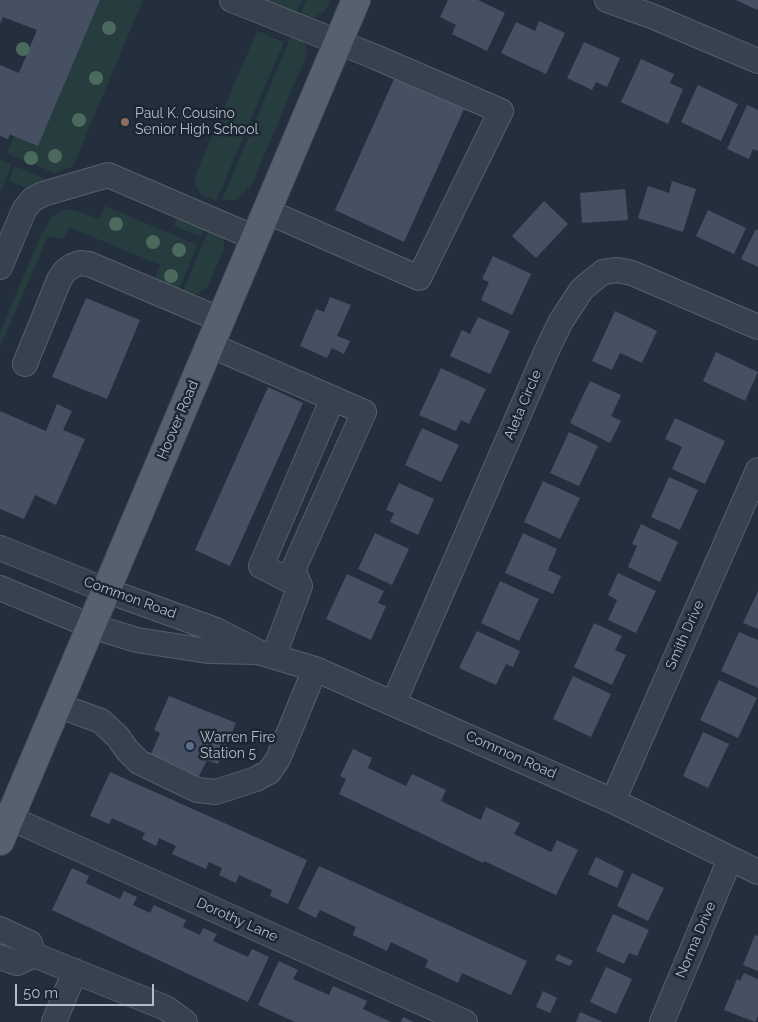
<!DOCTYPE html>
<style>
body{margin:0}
#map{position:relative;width:758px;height:1022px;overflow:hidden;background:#242f3e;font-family:Raleway,sans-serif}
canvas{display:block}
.scale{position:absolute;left:15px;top:984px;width:139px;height:22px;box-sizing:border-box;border:2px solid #b4bcc9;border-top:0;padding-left:6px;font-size:15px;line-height:18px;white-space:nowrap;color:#b4bcc9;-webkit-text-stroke:4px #1d2633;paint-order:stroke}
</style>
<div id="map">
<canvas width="758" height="1022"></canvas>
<div class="scale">50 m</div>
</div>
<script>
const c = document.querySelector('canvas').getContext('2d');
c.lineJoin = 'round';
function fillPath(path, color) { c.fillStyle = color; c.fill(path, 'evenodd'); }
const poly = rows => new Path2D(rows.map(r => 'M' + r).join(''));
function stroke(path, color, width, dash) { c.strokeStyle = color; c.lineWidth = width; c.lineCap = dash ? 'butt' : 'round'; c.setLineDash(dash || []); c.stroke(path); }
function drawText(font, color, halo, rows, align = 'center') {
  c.font = font + ' Raleway,sans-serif'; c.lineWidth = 5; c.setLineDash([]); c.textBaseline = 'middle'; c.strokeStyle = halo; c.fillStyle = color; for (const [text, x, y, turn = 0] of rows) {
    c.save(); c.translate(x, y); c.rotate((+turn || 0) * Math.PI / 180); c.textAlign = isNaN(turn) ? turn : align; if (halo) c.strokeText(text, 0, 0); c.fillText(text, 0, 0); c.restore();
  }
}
const green = poly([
 [100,0,143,0,73,166,55,173,8,154,7,151,14,136,38,145],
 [266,0,302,0,296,13],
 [306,0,330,0,325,11,313,18,300,15],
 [257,31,284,42,216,201,202,195,197,189,195,184,196,174],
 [292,34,304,43,307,51,305,59,250,189,247,188,243,195,236,200,222,200],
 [0,159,12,164,0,193],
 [15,166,45,179,27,188,9,181],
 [105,206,197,245,179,290,157,280,156,275,160,265,69,227,63,239,48,236,0,347,0,333,40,237,52,217,65,209,76,211,99,219],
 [179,213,206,225,201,237,174,226],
 [210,226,224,238,224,249,207,288,197,294,190,294,183,291]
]);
const building = poly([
 [0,0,100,0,38,146,11,135,10,134,8,139,0,136,0,65,19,73,37,30,3,17,0,24],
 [448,0,478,0,505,13,487,51,452,34,456,25,440,17],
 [736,0,758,0,758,8,757,10],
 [539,21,565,33,546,74,501,53,516,22,535,31],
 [584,42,620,58,607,87,596,82,592,90,567,78],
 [641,59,674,74,670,83,683,89,668,124,621,102],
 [395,77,464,109,404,242,335,210],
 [698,85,738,104,721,141,681,122],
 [747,105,758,110,758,151,753,149,749,159,727,149],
 [672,181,696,189,683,232,638,218,648,186,669,193],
 [625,189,628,220,582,223,580,193],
 [544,201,568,224,536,258,512,236],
 [708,210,746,228,734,254,696,236],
 [756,229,758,230,758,267,741,259],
 [493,256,531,274,512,315,481,300,489,282,482,279],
 [330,297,351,305,337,336,350,341,344,354,332,348,327,358,300,346,316,309,324,312],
 [86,298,140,320,107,399,52,377],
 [615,311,657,331,642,363,620,353,612,370,592,361],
 [478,317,510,331,490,374,450,356,462,330,470,334],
 [716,352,758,372,745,401,703,381],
 [441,368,486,389,469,424,461,420,456,431,419,415],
 [590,381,621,395,611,416,621,421,610,443,570,423],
 [268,387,303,403,230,566,195,550],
 [57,404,72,411,63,430,85,439,56,505,35,495,24,519,0,509,0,411,46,431],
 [675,418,725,441,705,484,672,469,682,447,665,439],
 [422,428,459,445,441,482,405,465],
 [569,432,598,446,579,486,550,473],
 [669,477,698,490,680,530,651,517],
 [543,481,580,498,560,539,524,522],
 [399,483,434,499,418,535,390,522,394,513,386,510],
 [641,524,678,542,660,582,628,567,637,546,632,544],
 [375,533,409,549,392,585,358,569],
 [523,533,557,549,548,570,561,576,553,594,505,573],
 [618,573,656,591,636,633,608,620,617,600,608,595],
 [347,574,384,591,378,603,386,606,371,640,326,619],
 [500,581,539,599,519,641,481,623],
 [758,591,758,629,743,623],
 [594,623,622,636,615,650,626,655,612,685,574,667],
 [477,631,520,651,513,667,506,664,496,685,459,668],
 [739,632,758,640,758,688,721,671],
 [573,676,611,694,591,737,553,719],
 [719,680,757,698,738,738,700,720],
 [169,696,236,723,218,764,207,760,197,780,149,759,160,733,154,730],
 [703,732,729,744,708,788,683,776],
 [353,749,372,758,368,768,406,786,412,774,446,790,441,801,481,820,486,807,520,823,514,834,551,852,557,840,578,850,556,895,484,861,483,863,339,794,346,779,340,776],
 [110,772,307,860,288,904,270,896,272,890,239,875,236,883,219,875,222,868,209,862,206,869,172,854,176,846,159,838,156,846,142,839,145,833,112,818,109,824,90,816],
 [596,857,624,871,617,888,588,874],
 [319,866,527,961,511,995,462,973,458,983,425,967,428,960,391,942,387,951,353,935,356,927,320,910,316,918,298,909],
 [72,868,89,876,86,883,120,899,124,891,137,897,133,905,150,913,154,905,186,920,183,927,200,935,203,928,217,934,213,941,248,957,252,949,269,957,248,1002,52,910],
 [632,873,664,888,648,921,617,906],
 [613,914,649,930,637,956,629,953,624,964,596,951],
 [755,935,758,936,758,971,743,965],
 [558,954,573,961,570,966,555,960],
 [279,961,298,970,293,979,329,995,333,986,367,1001,363,1009,391,1022,295,1022,258,1005],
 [606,967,632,979,616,1014,590,1002],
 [744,973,758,979,758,1016,755,1022,724,1010,737,979,740,981],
 [543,991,557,998,550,1013,536,1007],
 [580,1012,603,1022,576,1022],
 [403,1017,414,1022,401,1022]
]);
const minor = poly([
 [232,0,373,56,501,111,419,278,266,211],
 [607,0,654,17,758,61],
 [0,267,24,210,32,200,43,194,108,175,255,238],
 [210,345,364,412,293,570,300,586,274,655],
 [25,364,59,280,65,271,72,266,80,263,89,264,221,320],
 [0,548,105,590,216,630,255,650],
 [300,586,261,566,333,398],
 [0,588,91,626,137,640,208,651,258,652,315,669,613,801,758,872],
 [394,702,546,352,561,321,582,289,603,272,618,270,632,273,758,327],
 [57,705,101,721,118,737,127,750,139,762,197,790,216,792,256,779,269,772,278,759,315,669],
 [613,801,758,470],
 [10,818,465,1022],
 [0,929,30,943,34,955],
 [0,957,17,963,34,955,166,1008,185,1022],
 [54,1022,75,971],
 [662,1022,730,859]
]);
const major = poly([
 [0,841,356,0]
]);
const trees = [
 [109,28],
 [23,49],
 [96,78],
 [79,120],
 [55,156],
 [31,158],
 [116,224],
 [153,242],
 [179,250],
 [171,276]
];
const markers = [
 [125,122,5,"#8d6e63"],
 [190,746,5,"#5c6f8a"]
];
const poiNames = [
 ["Paul K. Cousino",135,114],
 ["Senior High School",135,130],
 ["Warren Fire",200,738],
 ["Station 5",200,754]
];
const streetNames = [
 ["Aleta Circle",523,405,-67],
 ["Hoover Road",178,420,-67],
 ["Common Road",130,598,20],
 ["Smith Drive",685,635,-66],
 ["Common Road",511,755,24],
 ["Dorothy Lane",237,920,24],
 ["Norma Drive",696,940,-67]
];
fillPath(green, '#263c3f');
fillPath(building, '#455162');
stroke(minor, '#565f6c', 26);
stroke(major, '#414a57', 30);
stroke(minor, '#38414e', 24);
stroke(major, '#56606e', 28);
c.fillStyle = '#4b6a5d';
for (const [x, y] of trees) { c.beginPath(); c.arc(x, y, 7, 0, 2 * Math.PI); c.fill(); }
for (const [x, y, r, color] of markers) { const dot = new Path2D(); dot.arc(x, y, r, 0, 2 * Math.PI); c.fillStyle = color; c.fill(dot); stroke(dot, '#1d2633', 2); }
drawText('14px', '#b4bcc9', '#1d2633', poiNames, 'left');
drawText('14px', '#b4bcc9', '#1d2633', streetNames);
</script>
